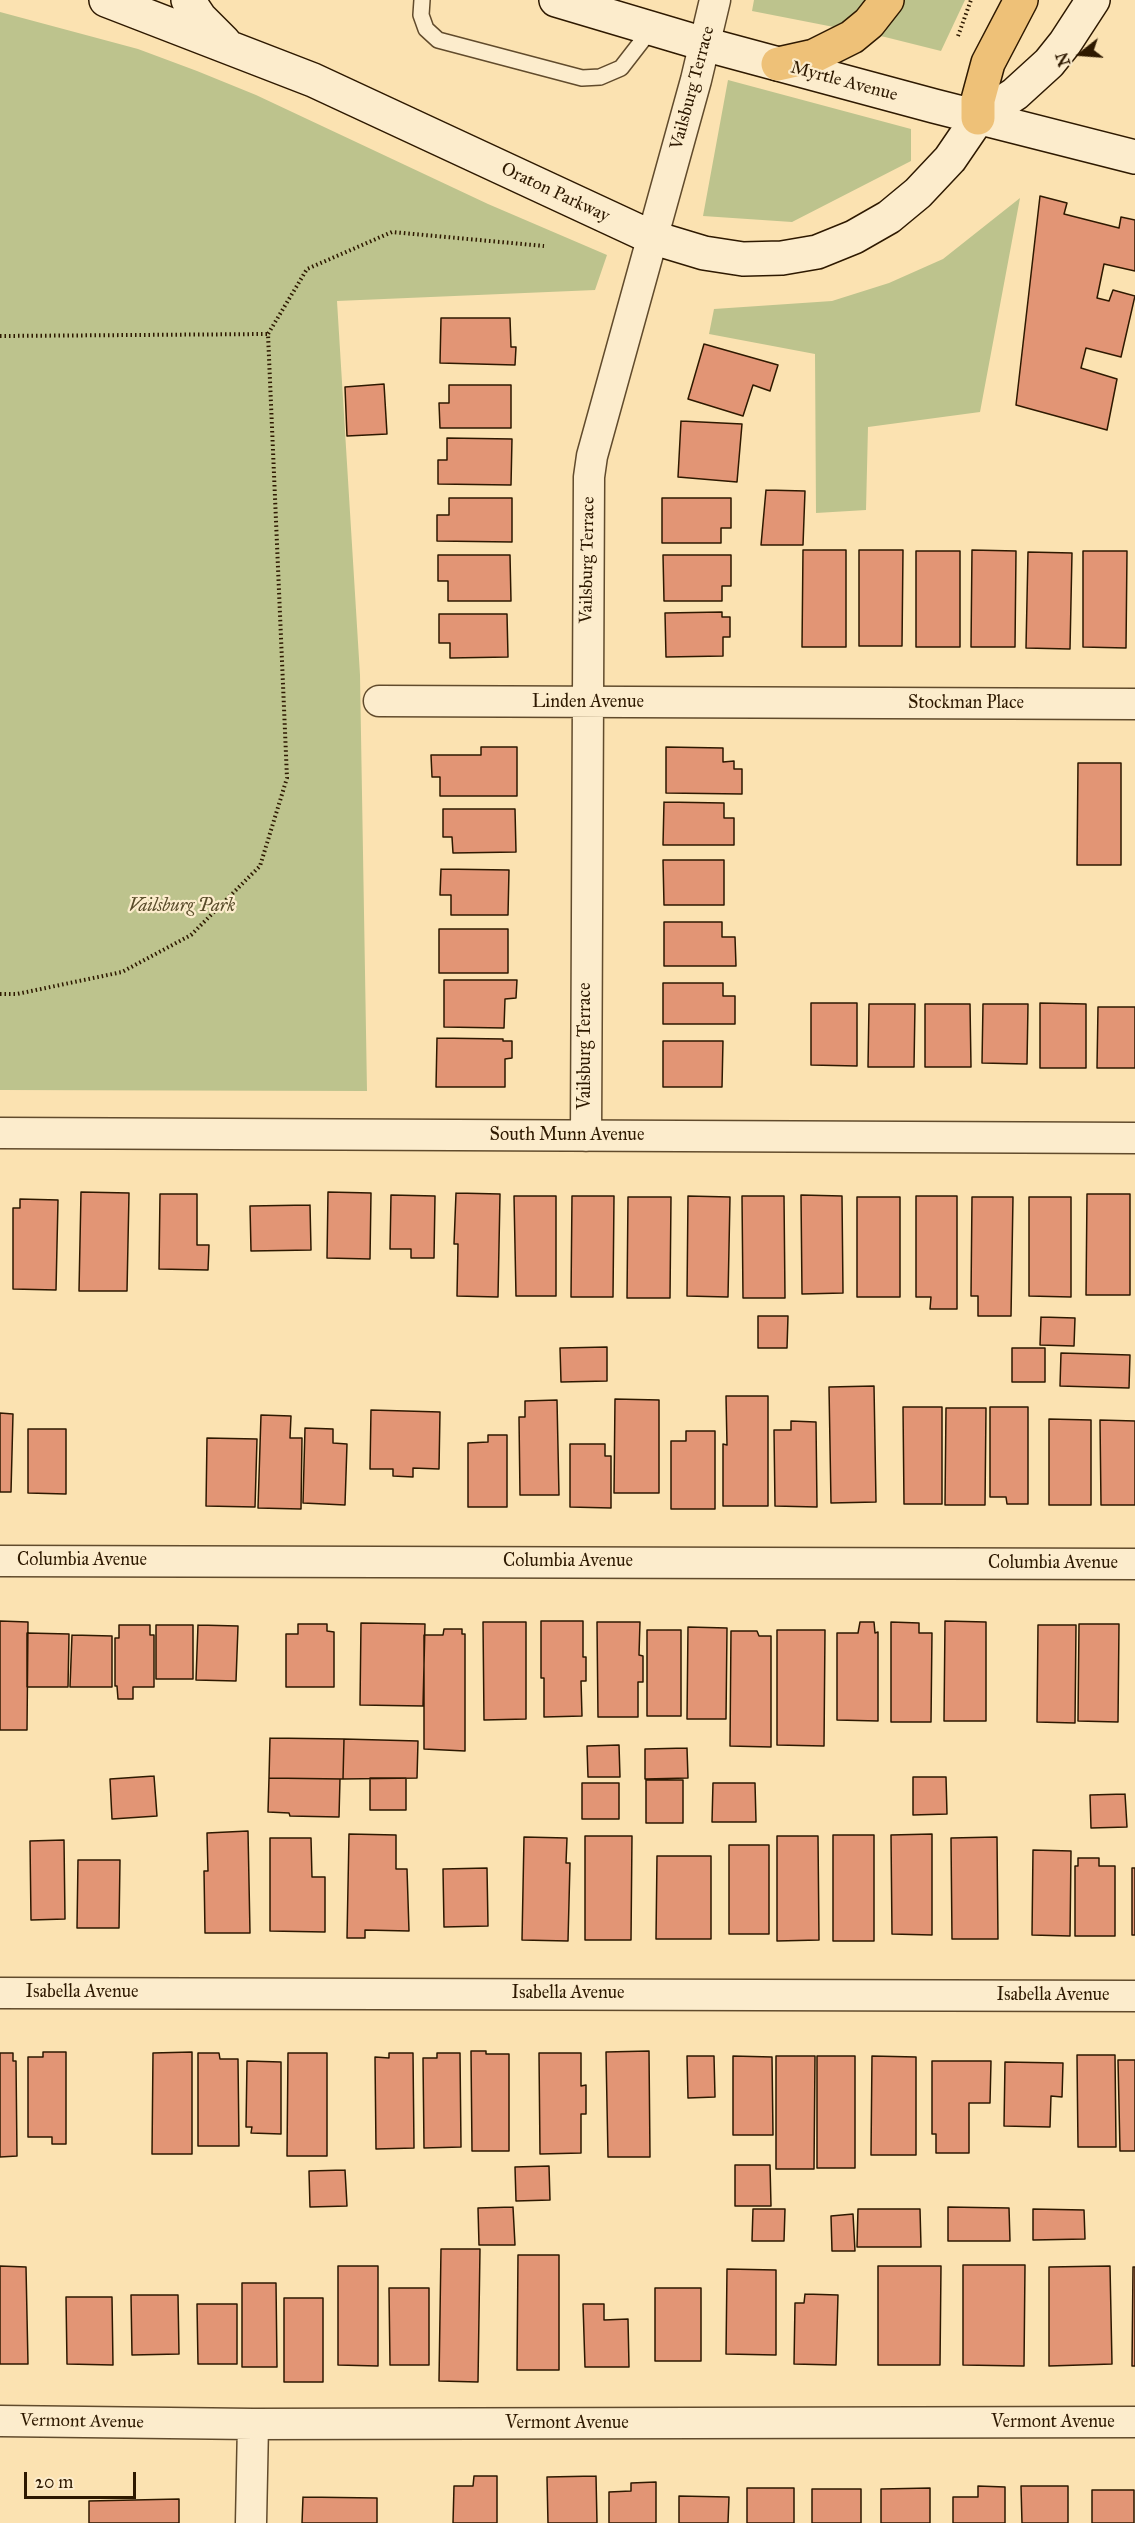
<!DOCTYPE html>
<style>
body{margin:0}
#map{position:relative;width:1135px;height:2523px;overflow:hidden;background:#fbe2b1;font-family:"IM FELL Great Primer",serif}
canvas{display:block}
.north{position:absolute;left:1051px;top:24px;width:60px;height:60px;-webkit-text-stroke:4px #fceccc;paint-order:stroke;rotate:253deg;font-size:16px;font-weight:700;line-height:24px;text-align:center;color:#2e1900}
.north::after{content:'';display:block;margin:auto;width:21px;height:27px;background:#2e1900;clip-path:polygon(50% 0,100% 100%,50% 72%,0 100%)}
.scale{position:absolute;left:24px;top:2472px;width:112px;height:27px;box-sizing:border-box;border:3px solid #2e1900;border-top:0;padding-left:8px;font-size:18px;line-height:21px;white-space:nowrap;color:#2e1900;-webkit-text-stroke:4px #fceccc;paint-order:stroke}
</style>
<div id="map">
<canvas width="1135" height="2523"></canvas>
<div class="north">N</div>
<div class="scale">20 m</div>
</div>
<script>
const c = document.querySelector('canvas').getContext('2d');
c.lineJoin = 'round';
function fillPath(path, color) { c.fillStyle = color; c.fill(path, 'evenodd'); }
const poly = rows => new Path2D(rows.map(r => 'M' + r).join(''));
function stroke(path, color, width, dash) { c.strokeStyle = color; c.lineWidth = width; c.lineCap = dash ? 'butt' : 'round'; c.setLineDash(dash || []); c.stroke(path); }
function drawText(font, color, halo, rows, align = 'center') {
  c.font = font + ' "IM FELL Great Primer",serif'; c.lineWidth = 4.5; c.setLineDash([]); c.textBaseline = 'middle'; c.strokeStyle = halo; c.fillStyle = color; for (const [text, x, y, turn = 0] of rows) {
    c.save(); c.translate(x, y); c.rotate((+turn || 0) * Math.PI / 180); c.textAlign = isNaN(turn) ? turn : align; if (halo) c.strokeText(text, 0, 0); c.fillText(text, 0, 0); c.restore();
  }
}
const green = poly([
 [754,0,965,0,941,51,885,37,752,11],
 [0,12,138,49,197,71,256,95,488,204,607,255,595,290,337,301,360,675,367,1091,0,1090],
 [728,80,911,129,911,161,792,222,703,216],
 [1020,198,980,412,868,427,866,510,816,513,815,354,709,334,714,309,832,301,889,283,943,259]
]);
const building = poly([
 [1040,196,1067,203,1064,214,1119,228,1121,217,1135,220,1135,271,1104,264,1097,298,1109,301,1113,290,1135,296,1121,357,1086,348,1081,368,1117,379,1107,430,1016,405,1040,196],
 [441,318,510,318,511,347,516,347,515,365,440,363,441,318],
 [704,344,778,365,770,391,753,385,743,416,688,399,704,344],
 [384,384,387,434,347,436,345,387,384,384],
 [449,385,511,385,511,428,440,428,439,403,449,403,449,385],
 [681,421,742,424,737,482,678,477,681,421],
 [447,438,512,439,511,485,438,484,438,460,447,460,447,438],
 [766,490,805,491,803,545,761,545,766,490],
 [449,498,512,498,512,542,437,541,437,515,449,515,449,498],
 [662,498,731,498,731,528,721,528,721,543,662,543,662,498],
 [803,550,846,550,846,647,802,647,803,550],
 [859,550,903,550,902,646,859,646,859,550],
 [972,550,1016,551,1015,647,971,647,972,550],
 [916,551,960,551,960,647,916,647,916,551],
 [1083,551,1127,551,1126,648,1083,647,1083,551],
 [1028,552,1072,553,1070,649,1026,648,1028,552],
 [438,555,510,555,511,601,448,601,448,581,438,581,438,555],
 [663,555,731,555,731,586,722,586,722,601,664,601,663,555],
 [722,612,722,617,730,617,730,637,723,637,723,656,666,657,665,613,722,612],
 [439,614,507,614,508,657,450,658,450,643,439,643,439,614],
 [481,747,517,747,517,796,440,796,440,777,432,777,431,755,481,755,481,747],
 [666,747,723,748,723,762,734,761,734,769,742,769,742,794,666,793,666,747],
 [1078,763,1121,763,1121,865,1077,865,1078,763],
 [664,802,724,803,724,818,734,818,734,845,663,845,664,802],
 [443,809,515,809,516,852,453,853,452,837,443,837,443,809],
 [663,860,724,860,724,905,664,905,663,860],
 [441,869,509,870,508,915,451,915,451,895,440,895,441,869],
 [664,922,722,922,722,937,735,937,736,966,664,966,664,922],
 [439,929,508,929,508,973,439,973,439,929],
 [444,980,517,980,516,998,505,999,504,1028,444,1027,444,980],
 [663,983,723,983,723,996,735,996,735,1024,663,1024,663,983],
 [811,1003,857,1003,857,1066,811,1065,811,1003],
 [1040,1003,1086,1004,1086,1068,1040,1068,1040,1003],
 [869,1004,915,1004,914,1067,868,1067,869,1004],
 [925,1004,970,1004,971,1067,925,1067,925,1004],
 [983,1004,1028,1004,1027,1064,982,1063,983,1004],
 [1098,1007,1135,1007,1135,1068,1097,1068,1098,1007],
 [437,1038,503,1039,503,1041,512,1041,512,1058,505,1059,505,1087,436,1087,437,1038],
 [663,1041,723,1041,722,1087,663,1087,663,1041],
 [81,1192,129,1193,127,1291,79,1291,81,1192],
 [328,1192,371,1193,370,1259,327,1258,328,1192],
 [456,1193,500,1194,498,1297,457,1296,458,1244,454,1244,456,1193],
 [160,1194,197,1194,197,1245,209,1245,208,1270,159,1269,160,1194],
 [1087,1194,1130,1194,1130,1295,1086,1295,1087,1194],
 [391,1195,435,1196,434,1258,411,1258,411,1249,390,1249,391,1195],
 [801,1195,842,1196,843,1293,802,1294,801,1195],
 [514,1196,556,1196,556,1296,516,1296,514,1196],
 [572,1196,614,1196,613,1297,571,1297,572,1196],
 [688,1196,730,1197,728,1297,687,1296,688,1196],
 [742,1196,784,1196,785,1298,743,1298,742,1196],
 [916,1196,957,1196,957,1309,930,1309,931,1297,916,1297,916,1196],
 [628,1197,671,1197,670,1298,627,1298,628,1197],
 [857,1197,900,1197,900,1297,857,1297,857,1197],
 [972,1197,1013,1197,1011,1316,978,1316,978,1296,971,1296,972,1197],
 [1029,1197,1071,1197,1071,1297,1029,1296,1029,1197],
 [20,1199,58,1200,56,1290,13,1289,13,1208,20,1208,20,1199],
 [310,1205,311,1250,251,1251,250,1206,310,1205],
 [758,1316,788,1316,787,1348,758,1348,758,1316],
 [1041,1317,1075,1318,1074,1346,1040,1345,1041,1317],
 [607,1347,607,1381,561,1382,560,1348,607,1347],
 [1012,1348,1045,1348,1045,1382,1012,1382,1012,1348],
 [1061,1353,1130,1355,1129,1388,1060,1386,1061,1353],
 [874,1386,876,1502,831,1503,829,1387,874,1386],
 [726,1396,768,1396,768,1506,723,1506,723,1444,727,1445,726,1396],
 [615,1399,659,1400,659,1493,614,1493,615,1399],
 [557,1400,559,1495,520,1495,519,1417,525,1417,525,1401,557,1400],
 [903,1407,942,1407,942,1504,904,1504,903,1407],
 [990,1407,1028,1407,1028,1504,1007,1504,1006,1497,990,1497,990,1407],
 [946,1408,986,1408,985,1505,945,1505,946,1408],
 [371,1410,440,1412,439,1469,413,1468,413,1477,393,1476,393,1469,370,1469,371,1410],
 [0,1413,13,1414,11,1492,0,1492,0,1413],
 [261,1415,291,1416,290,1438,302,1438,301,1509,258,1508,261,1415],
 [1049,1419,1091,1420,1091,1505,1049,1505,1049,1419],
 [1100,1420,1135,1421,1135,1505,1101,1505,1100,1420],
 [791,1421,816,1422,817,1507,775,1506,774,1430,791,1430,791,1421],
 [305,1428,333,1429,333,1443,347,1444,345,1505,303,1503,305,1428],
 [28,1429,66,1429,66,1494,28,1493,28,1429],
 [686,1431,715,1431,715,1509,671,1509,671,1441,686,1441,686,1431],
 [488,1435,507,1435,507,1507,468,1507,468,1443,488,1442,488,1435],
 [207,1438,257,1439,255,1507,206,1506,207,1438],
 [570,1444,605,1444,605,1456,611,1456,611,1508,570,1507,570,1444],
 [0,1621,28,1622,27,1730,0,1730,0,1621],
 [541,1621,583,1621,583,1657,586,1657,586,1681,581,1681,582,1716,544,1717,544,1678,541,1678,541,1621],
 [945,1621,986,1622,986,1721,944,1721,945,1621],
 [483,1622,526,1622,526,1719,484,1720,483,1622],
 [597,1622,640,1622,639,1655,643,1656,643,1682,638,1682,638,1717,598,1717,597,1622],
 [860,1622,874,1622,875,1633,878,1632,878,1721,837,1720,837,1633,858,1633,860,1622],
 [891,1622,919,1623,919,1633,932,1633,931,1722,891,1722,891,1622],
 [361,1623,425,1624,423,1706,360,1705,361,1623],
 [298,1624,327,1624,327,1631,334,1632,334,1687,286,1687,286,1634,298,1634,298,1624],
 [1079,1624,1119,1624,1118,1722,1078,1721,1079,1624],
 [119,1625,150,1625,150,1635,154,1635,154,1687,133,1687,133,1699,118,1699,117,1686,115,1686,115,1638,119,1638,119,1625],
 [156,1625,193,1625,193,1679,156,1679,156,1625],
 [198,1625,238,1626,236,1681,196,1680,198,1625],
 [1038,1625,1076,1625,1075,1723,1037,1722,1038,1625],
 [688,1627,727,1628,726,1719,687,1719,688,1627],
 [444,1629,462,1629,462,1634,465,1634,465,1751,424,1749,424,1635,443,1635,444,1629],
 [647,1630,681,1630,681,1716,647,1716,647,1630],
 [777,1630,825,1630,824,1746,777,1745,777,1630],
 [731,1631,757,1631,759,1636,771,1636,771,1747,730,1746,731,1631],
 [27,1633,69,1634,68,1687,27,1687,27,1633],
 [72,1635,112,1636,112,1687,70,1687,72,1635],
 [270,1738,344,1739,343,1779,269,1778,270,1738],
 [344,1739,418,1741,417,1778,343,1779,344,1739],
 [619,1745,620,1777,588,1777,587,1746,619,1745],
 [687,1748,688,1778,645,1779,645,1749,687,1748],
 [154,1776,157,1816,112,1819,110,1779,154,1776],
 [913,1777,946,1777,947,1814,913,1815,913,1777],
 [269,1778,340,1779,339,1817,290,1816,289,1813,268,1812,269,1778],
 [370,1778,406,1778,406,1810,370,1810,370,1778],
 [646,1780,683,1780,683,1823,646,1823,646,1780],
 [582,1783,619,1783,619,1819,582,1819,582,1783],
 [713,1783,755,1783,756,1822,712,1822,713,1783],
 [1125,1794,1127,1827,1091,1828,1090,1795,1125,1794],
 [248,1831,250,1933,205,1933,204,1871,208,1871,207,1833,248,1831],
 [349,1834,396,1835,396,1869,407,1869,409,1931,365,1930,365,1938,347,1938,349,1834],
 [932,1834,932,1935,892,1934,891,1835,932,1834],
 [833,1835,874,1835,874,1941,833,1941,833,1835],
 [585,1836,632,1836,631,1940,585,1940,585,1836],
 [777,1836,818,1836,819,1940,777,1941,777,1836],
 [524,1837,567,1838,566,1863,570,1863,568,1941,522,1940,524,1837],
 [997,1837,998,1939,952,1939,951,1838,997,1837],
 [270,1838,311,1838,312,1877,325,1877,325,1932,270,1931,270,1838],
 [64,1840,65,1919,31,1920,30,1841,64,1840],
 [729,1845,769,1845,769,1934,729,1934,729,1845],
 [1033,1850,1071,1851,1070,1936,1032,1935,1033,1850],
 [657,1856,711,1856,711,1939,656,1939,657,1856],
 [1078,1858,1099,1858,1099,1866,1115,1866,1115,1936,1075,1936,1075,1866,1078,1866,1078,1858],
 [78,1860,120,1860,119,1928,77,1928,78,1860],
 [487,1868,488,1926,444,1927,443,1869,487,1868],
 [1132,1868,1135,1868,1135,1935,1132,1935,1132,1868],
 [471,2051,486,2051,486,2054,509,2054,509,2151,472,2151,471,2051],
 [649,2051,650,2157,608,2157,606,2052,649,2051],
 [43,2052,66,2052,66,2144,52,2144,52,2137,28,2137,28,2057,43,2057,43,2052],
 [192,2052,192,2154,152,2154,153,2053,192,2052],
 [0,2053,13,2053,13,2061,16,2061,17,2156,0,2157,0,2053],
 [198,2053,219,2053,220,2059,238,2059,239,2146,198,2146,198,2053],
 [288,2053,327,2053,327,2156,287,2156,288,2053],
 [389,2053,413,2053,414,2148,376,2149,375,2057,389,2058,389,2053],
 [437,2053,460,2053,461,2147,424,2148,423,2058,437,2058,437,2053],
 [539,2053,581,2053,581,2086,586,2085,586,2114,581,2114,581,2153,540,2154,539,2053],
 [1077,2055,1115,2055,1116,2147,1078,2147,1077,2055],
 [687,2056,714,2056,715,2097,688,2098,687,2056],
 [733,2056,772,2057,773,2135,733,2135,733,2056],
 [776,2056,815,2056,814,2169,776,2169,776,2056],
 [817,2056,855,2056,855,2168,817,2168,817,2056],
 [872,2056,916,2057,916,2155,871,2155,872,2056],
 [1118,2060,1135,2060,1135,2151,1120,2151,1118,2060],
 [247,2061,281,2062,281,2134,251,2133,252,2127,246,2127,247,2061],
 [932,2061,991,2061,990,2103,969,2103,969,2153,936,2153,936,2134,932,2134,932,2061],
 [1005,2062,1063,2063,1062,2097,1051,2096,1050,2127,1004,2126,1005,2062],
 [735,2165,770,2165,771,2206,735,2206,735,2165],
 [549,2166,550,2200,516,2201,515,2167,549,2166],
 [345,2170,347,2206,310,2207,309,2171,345,2170],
 [513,2207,515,2245,479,2245,478,2208,513,2207],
 [948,2207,1009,2208,1010,2241,948,2241,948,2207],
 [753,2209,785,2209,784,2241,752,2241,753,2209],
 [858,2209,920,2209,921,2247,857,2247,858,2209],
 [1033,2209,1084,2210,1085,2239,1033,2240,1033,2209],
 [853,2214,855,2251,832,2251,831,2216,853,2214],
 [441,2249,480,2249,478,2382,439,2381,441,2249],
 [518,2255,559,2255,559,2370,517,2370,518,2255],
 [963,2265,1025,2265,1024,2366,963,2365,963,2265],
 [0,2266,26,2267,28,2364,0,2364,0,2266],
 [338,2266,378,2266,378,2366,338,2365,338,2266],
 [878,2266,941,2266,940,2365,878,2365,878,2266],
 [1110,2266,1112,2364,1049,2366,1049,2267,1110,2266],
 [1133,2267,1135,2267,1135,2366,1132,2366,1133,2267],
 [727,2269,776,2270,776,2355,726,2354,727,2269],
 [242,2283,276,2283,277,2367,242,2367,242,2283],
 [389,2288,429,2288,429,2365,390,2365,389,2288],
 [655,2288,701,2288,701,2361,655,2361,655,2288],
 [805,2294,838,2295,836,2365,794,2364,795,2303,804,2303,805,2294],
 [131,2295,178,2295,179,2354,132,2355,131,2295],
 [66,2297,112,2297,113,2365,67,2364,66,2297],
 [284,2298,323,2298,323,2382,284,2382,284,2298],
 [197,2304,237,2304,237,2364,198,2364,197,2304],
 [583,2304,604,2304,604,2320,628,2319,629,2367,585,2367,583,2304],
 [474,2476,497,2476,497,2523,453,2523,454,2486,473,2486,474,2476],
 [596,2476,597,2523,548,2523,547,2477,596,2476],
 [656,2482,656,2523,609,2523,609,2492,631,2491,631,2483,656,2482],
 [978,2486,1005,2487,1005,2523,953,2523,953,2497,978,2497,978,2486],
 [1021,2486,1068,2486,1068,2523,1022,2523,1021,2486],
 [747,2488,794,2488,794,2523,747,2523,747,2488],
 [930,2488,930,2523,881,2523,881,2489,930,2488],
 [812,2489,861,2489,861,2523,812,2523,812,2489],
 [1092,2490,1134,2490,1134,2523,1092,2523,1092,2490],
 [679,2496,729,2497,728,2523,679,2523,679,2496],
 [303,2497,377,2498,377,2523,302,2523,303,2497],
 [179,2499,179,2523,89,2523,89,2501,179,2499]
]);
const path = poly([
 [958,36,971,0],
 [0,336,268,334],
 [0,994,17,994,122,972,191,935,260,866,287,778,268,334,307,269,392,232,544,246]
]);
const lane = poly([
 [422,0,421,15,426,29,438,40,582,78,600,77,621,68,652,28]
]);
const street = poly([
 [379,701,1135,704],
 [0,1133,1135,1138],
 [586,1136,589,477,592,456,696,80,715,0],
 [0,1561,1135,1564],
 [0,1993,1135,1996],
 [0,2421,253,2424,1135,2422],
 [251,2523,253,2424]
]);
const secondary = poly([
 [106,0,313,80,651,237,704,253,743,259,782,258,817,252,854,237,889,217,918,193,950,159,978,118,1015,94,1049,63,1065,43,1093,0],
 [188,0,200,18,224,42],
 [556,0,704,44,934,106,1135,157]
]);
const highway = poly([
 [778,64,814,56,852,37,869,23,887,0],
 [978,118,978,100,988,63,1021,0]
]);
const streetNames = [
 ["Myrtle Avenue",844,82,15],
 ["Vailsburg Terrace",693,88,-75],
 ["Oraton Parkway",555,193,25],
 ["Vailsburg Terrace",588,560,-89],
 ["Linden Avenue",588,703],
 ["Stockman Place",966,704],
 ["Vailsburg Terrace",586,1046,-90],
 ["South Munn Avenue",567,1136],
 ["Columbia Avenue",82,1561],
 ["Columbia Avenue",568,1562],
 ["Columbia Avenue",1053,1564],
 ["Isabella Avenue",82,1993],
 ["Isabella Avenue",568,1994],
 ["Isabella Avenue",1053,1996],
 ["Vermont Avenue",82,2422,1],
 ["Vermont Avenue",1053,2423],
 ["Vermont Avenue",567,2424]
];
const parkNames = [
 ["Vailsburg Park",182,907]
];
fillPath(green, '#bdc38d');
fillPath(building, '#e29575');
stroke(building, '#2e1900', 1.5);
stroke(lane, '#614b2c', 18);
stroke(street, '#614b2c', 33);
stroke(secondary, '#2e1900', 36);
stroke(highway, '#2e1900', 36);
stroke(path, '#2e1900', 4, [1.5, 3]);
stroke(lane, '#fceccc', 15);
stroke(street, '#fceccc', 30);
stroke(secondary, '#fceccc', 33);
stroke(highway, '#eec178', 33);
drawText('18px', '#2e1900', '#fceccc', streetNames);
drawText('italic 18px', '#594c2a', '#fceccc', parkNames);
</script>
